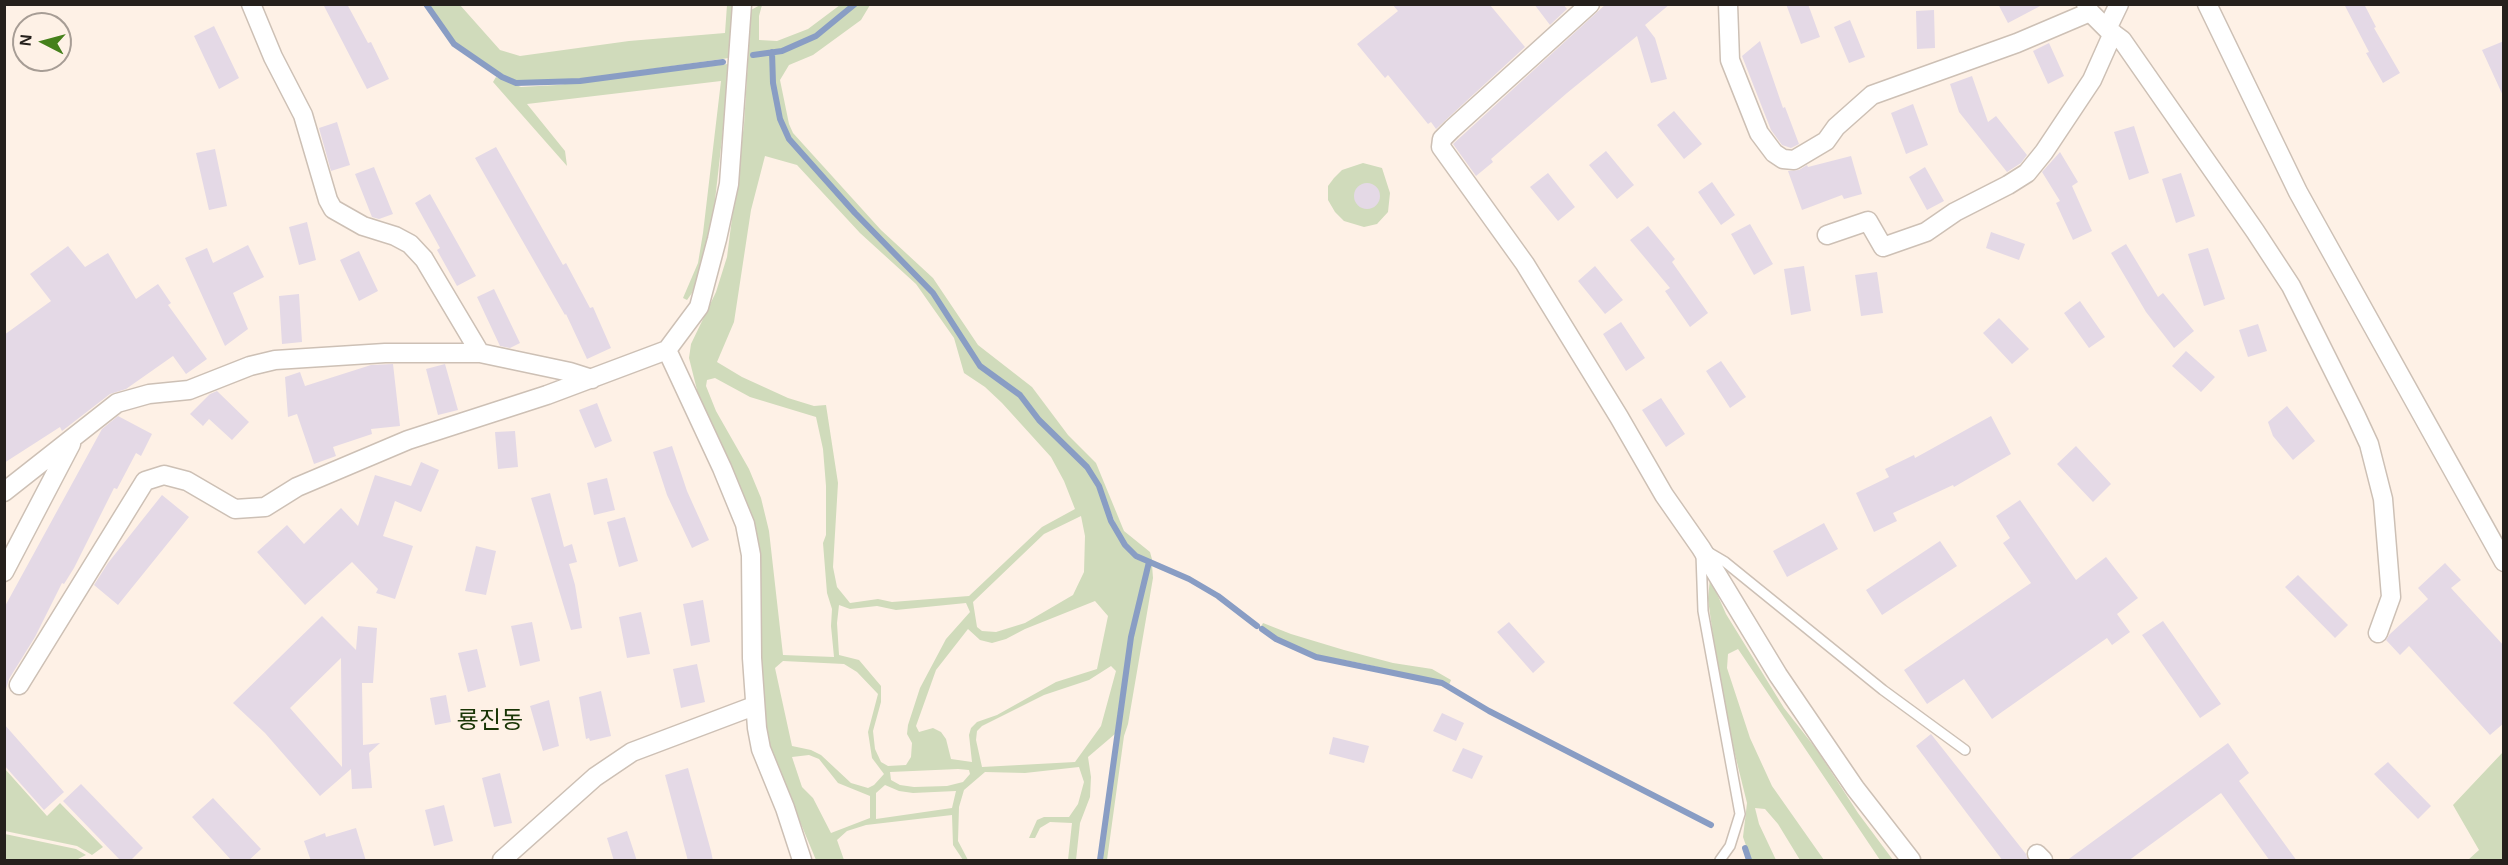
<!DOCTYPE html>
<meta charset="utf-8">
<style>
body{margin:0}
#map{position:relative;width:2508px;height:865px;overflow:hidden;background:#fef1e6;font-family:Arial,sans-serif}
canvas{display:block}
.frame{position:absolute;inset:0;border:6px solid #25201c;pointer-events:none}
.north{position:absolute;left:12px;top:12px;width:60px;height:60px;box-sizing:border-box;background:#fef1e6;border:2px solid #a79d95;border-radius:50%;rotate:276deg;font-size:16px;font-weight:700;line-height:24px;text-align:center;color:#25201c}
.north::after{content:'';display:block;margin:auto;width:21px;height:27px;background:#45801b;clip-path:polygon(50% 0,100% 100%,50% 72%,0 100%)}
</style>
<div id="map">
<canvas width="2508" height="865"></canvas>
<div class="frame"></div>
<div class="north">N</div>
</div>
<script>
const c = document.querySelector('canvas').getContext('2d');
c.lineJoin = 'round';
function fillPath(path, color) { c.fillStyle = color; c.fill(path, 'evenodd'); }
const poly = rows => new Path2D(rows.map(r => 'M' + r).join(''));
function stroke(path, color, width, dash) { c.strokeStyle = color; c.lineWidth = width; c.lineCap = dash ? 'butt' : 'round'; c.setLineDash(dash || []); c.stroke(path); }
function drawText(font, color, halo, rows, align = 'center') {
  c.font = font + ' Arial,"Noto Sans KR",sans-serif'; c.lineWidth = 4.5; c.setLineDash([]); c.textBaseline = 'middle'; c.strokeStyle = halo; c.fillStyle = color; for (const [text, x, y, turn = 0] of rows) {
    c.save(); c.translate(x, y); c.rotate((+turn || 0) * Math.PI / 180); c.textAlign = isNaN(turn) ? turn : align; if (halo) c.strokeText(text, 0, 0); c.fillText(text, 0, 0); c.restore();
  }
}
const green = poly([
 [427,5,460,5,500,50,520,56,629,41,725,33,727,5,734,5,729,58,580,79,517,81,503,75,455,43],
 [760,5,762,5,759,16,759,40,777,41,808,29,840,5,853,5,816,35,781,49,753,53,754,57,771,54,772,83,779,119,788,140,853,214,932,294,979,367,1019,396,1038,421,1086,469,1097,487,1118,538,1135,557,1147,563,1129,636,1115,734,1088,757,1091,777,1090,797,1080,823,1076,860,1068,860,1072,823,1050,822,1040,828,1035,838,1029,838,1037,820,1044,817,1069,817,1078,804,1084,782,1079,767,1025,773,985,772,964,790,959,807,958,841,968,860,963,860,953,845,952,815,866,825,847,831,837,840,844,860,816,860,768,745,761,700,758,545,744,496,701,406,689,358,691,344,716,292,727,257,744,125,751,10],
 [765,156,797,165,860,233,916,284,954,338,964,373,985,387,1002,403,1051,457,1064,481,1075,509,1042,527,969,596,892,602,878,599,850,603,837,587,833,567,838,483,826,405,814,406,788,398,742,377,717,362,734,322,751,210],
 [715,378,750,397,816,417,823,449,826,486,826,535,823,543,827,593,832,609,831,626,834,657,783,655,769,531,761,498,749,469,716,411,706,386,707,380],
 [1081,516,1085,536,1084,572,1073,595,1025,623,996,632,982,631,977,627,973,602,1044,534],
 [1095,601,1108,616,1097,669,1056,682,997,715,977,722,971,728,969,735,972,762,951,759,946,739,941,732,933,728,919,732,916,726,936,670,968,629,980,640,992,643,1006,639,1025,629],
 [966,603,970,612,946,639,920,688,908,725,907,734,912,743,911,757,906,765,888,766,881,762,875,749,873,731,881,702,881,686,859,660,839,655,837,623,839,605,850,609,877,606,896,610],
 [783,661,844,664,857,672,878,694,868,732,872,758,884,774,874,785,868,788,851,783,821,755,811,750,792,746,775,668],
 [1111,666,1116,671,1101,726,1075,762,982,767,976,740,977,731,982,726,1044,695,1089,680],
 [809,755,819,759,838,783,870,796,870,818,831,833,813,798,802,787,792,757],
 [958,769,969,770,970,774,963,782,947,786,914,787,900,785,891,780,890,772],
 [885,785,899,791,913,793,956,791,952,808,876,819,876,793],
 [857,5,870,5,861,20,813,55,789,65,780,80,789,124,793,133,881,230,933,278,978,345,1032,387,1068,435,1096,463,1124,531,1150,552,1153,563,1137,555,1121,537,1100,486,1088,466,1040,418,1022,394,981,365,934,292,856,212,790,138,782,118,775,83,774,53,799,46,817,37],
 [728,64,725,112,713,218,704,257,692,293,687,300,683,298,698,263,703,233,721,81,527,104,565,151,567,166,493,82,496,77,521,87,557,85],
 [1363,163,1382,168,1390,193,1388,212,1377,224,1364,227,1344,221,1335,212,1328,200,1328,186,1334,178,1342,170],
 [1150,564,1152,565,1153,578,1128,724,1124,736,1107,860,1102,860,1132,637],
 [1710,578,1726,614,1784,708,1817,750,1858,813,1893,860,1880,860,1738,649,1728,654,1727,668,1750,738,1772,786,1824,860,1800,860,1778,824,1765,809,1755,808,1759,824,1776,860,1751,860,1743,837,1747,803,1722,702,1708,599],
 [1263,623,1291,634,1344,650,1393,663,1432,669,1451,680,1449,685,1365,664,1317,655,1277,637,1261,627],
 [2503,752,2503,860,2468,860,2479,850,2453,805],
 [5,769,47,816,60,803,103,847,92,855,77,846,5,831],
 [5,834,76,849,86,855,76,860,5,860]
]);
const stream = poly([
 [426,4,454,44,502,77,516,83,580,81,723,62],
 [772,52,773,83,780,119,789,139,855,213,933,293,980,366,1020,395,1039,420,1087,467,1099,486,1111,521,1125,545,1136,556,1189,579,1218,596,1257,626],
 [753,55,782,51,816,36,855,4],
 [1262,629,1276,639,1316,657,1442,683,1489,711,1711,825],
 [1745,848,1749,860],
 [1100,860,1131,637,1149,562]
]);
const building = poly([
 [323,4,347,4,368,43,371,42,389,79,367,89],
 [1392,4,1490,5,1525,47,1436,129,1431,122,1428,124,1388,75,1385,78,1357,44,1398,11],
 [1534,4,1563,4,1567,9,1550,25],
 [1606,4,1670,4,1645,25,1655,38,1667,79,1651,83,1637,36,1567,93,1491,159,1493,162,1476,176,1453,144],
 [1786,4,1808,4,1820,37,1801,44],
 [1998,4,2044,4,2008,23],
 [2344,4,2364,4,2376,27,2374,28,2400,73,2383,83,2366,53,2369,52],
 [1934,10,1935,48,1917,49,1916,11],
 [1850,20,1865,57,1849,63,1834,27],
 [214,26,239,78,219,89,194,36],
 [1760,41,1783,108,1785,107,1799,144,1791,148,1782,145,1771,130,1742,56],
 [2504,41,2504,98,2482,50],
 [2049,43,2064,76,2048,84,2033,51],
 [1972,76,1988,122,1996,116,2027,155,2021,163,2007,172,1959,112,1950,84],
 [1913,104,1928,145,1906,154,1891,113],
 [1674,111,1702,144,1684,159,1657,125],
 [337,122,350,165,331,171,319,128],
 [2134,126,2149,173,2129,180,2114,132],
 [496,147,563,265,566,263,590,308,593,307,611,348,587,359,566,314,565,315,475,158],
 [215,149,227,206,209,210,196,153],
 [1606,151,1634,185,1617,199,1589,165],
 [2060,152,2078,182,2072,186,2092,231,2073,240,2056,203,2060,201,2042,172],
 [1851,156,1862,194,1844,199,1842,195,1802,210,1788,171,1799,170,1807,165,1808,167],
 [374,167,393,214,379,219,372,217,355,174],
 [1925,167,1944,201,1927,210,1909,177],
 [1548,173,1575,207,1558,221,1530,187],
 [2181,173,2195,216,2176,223,2162,179],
 [1712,182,1735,215,1721,225,1698,192],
 '1354 196a13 13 0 1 1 26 0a13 13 0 1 1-26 0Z',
 [430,194,476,276,457,286,437,250,440,248,415,203],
 [307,222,316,260,299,265,289,227],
 [1750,224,1773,264,1754,275,1731,234],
 [1648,226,1675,259,1672,262,1708,313,1690,327,1665,291,1670,288,1630,240],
 [1991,232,2025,244,2019,260,1986,248],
 [2126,244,2158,297,2163,293,2194,331,2174,348,2146,312,2111,253],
 [248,245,264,277,233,293,248,329,225,346,185,258,207,248,213,263],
 [68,246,85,267,108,253,136,299,158,284,171,303,168,305,207,359,186,374,173,356,126,389,110,394,62,431,60,427,4,463,4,335,51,301,30,274],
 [2208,248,2225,299,2204,306,2188,254],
 [359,251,378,291,359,301,340,260],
 [1595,266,1623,300,1605,314,1578,281],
 [1804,266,1811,311,1791,315,1784,269],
 [1877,272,1883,313,1861,316,1855,275],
 [494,289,520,343,510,348,500,346,477,297],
 [299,294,302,342,282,344,279,296],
 [2080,301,2105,337,2089,348,2064,313],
 [1999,318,2029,349,2012,364,1983,333],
 [1621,322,1645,358,1626,371,1603,334],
 [2258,324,2267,351,2248,357,2239,330],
 [2186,351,2215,377,2201,392,2172,366],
 [1721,361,1746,397,1730,408,1706,371],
 [393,364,400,426,371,429,372,434,333,447,336,456,314,464,297,414,288,417,285,377,300,372,305,386,371,365],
 [445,364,458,410,438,415,426,369],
 [217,391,249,422,232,440,209,419,203,426,190,414,210,394],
 [1661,398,1685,434,1666,447,1642,410],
 [597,403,612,441,595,448,579,410],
 [2287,406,2315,441,2293,460,2273,436,2268,422],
 [118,416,152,434,141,456,136,453,117,489,114,488,74,568,64,584,62,583,35,637,9,679,4,696,4,608,102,429],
 [1991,416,2011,454,1954,487,1953,485,1893,513,1897,521,1874,532,1856,493,1889,477,1885,469,1914,455,1915,458],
 [515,431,518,467,498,469,495,432],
 [672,446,687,491,709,540,692,548,667,495,653,452],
 [2076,446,2111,484,2093,502,2057,464],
 [421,462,439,470,421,512,395,501,383,536,413,546,395,599,376,593,378,589,352,562,305,605,257,552,287,525,304,544,341,508,358,526,375,475,411,486],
 [607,478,615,510,594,515,587,483],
 [550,493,564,547,572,544,577,562,569,564,575,585,582,628,571,630,531,498],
 [162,495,189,517,118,605,94,585,108,563],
 [2020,500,2076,580,2106,557,2138,598,2117,614,2130,632,2112,645,2107,638,1992,719,1964,679,1927,704,1904,670,2031,583,2003,543,2010,538,1996,516],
 [625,517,638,561,619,567,607,522],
 [1824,523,1838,549,1787,577,1773,551],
 [1940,541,1957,566,1882,615,1866,590],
 [476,546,496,551,486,595,465,591],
 [2445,563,2461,580,2451,588,2504,646,2504,723,2490,735,2409,646,2400,655,2386,640,2390,634,2428,599,2418,588],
 [2298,575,2348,625,2335,638,2285,587],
 [703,600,710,642,691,646,683,604],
 [641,612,650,654,627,658,619,617],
 [322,616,356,650,358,626,377,628,373,683,362,683,363,745,380,743,369,753,372,788,352,789,351,769,320,796,265,733,233,703],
 [341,658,342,767,290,708],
 [2163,621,2221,704,2200,718,2142,635],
 [532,622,540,661,520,666,511,626],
 [1509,622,1545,662,1533,673,1497,632],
 [477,649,486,687,468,692,458,653],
 [697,664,705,702,681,708,673,669],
 [601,691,611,736,590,741,589,738,586,739,579,697],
 [446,695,451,722,435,725,430,698],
 [549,700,559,746,543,751,530,706],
 [1442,713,1464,723,1456,741,1433,731],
 [4,724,64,792,44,810,4,765],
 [1931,734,2026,854,2028,861,2003,861,1916,746],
 [1333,737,1369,746,1364,763,1329,754],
 [2228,743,2249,773,2239,781,2297,861,2270,861,2221,793,2128,861,2066,861],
 [1463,748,1483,756,1472,779,1452,771],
 [2388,762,2431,806,2418,819,2374,774],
 [688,768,711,851,713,861,688,861,665,775],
 [500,773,512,823,494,827,482,778],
 [81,784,143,848,130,861,121,861,63,801],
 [213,798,261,849,248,861,232,861,192,817],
 [444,805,453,841,434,846,425,810],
 [356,828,366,861,311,861,304,841,325,833,326,837],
 [627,831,637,861,614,861,607,838]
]);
const lane = poly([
 [1708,552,1725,562,1883,690,1965,750],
 [1701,554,1703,611,1740,814,1730,846,1720,860]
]);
const street = poly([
 [251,4,273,57,303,115,328,200,333,209,363,226,395,236,410,244,424,259,480,353],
 [1590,4,1452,129,1442,139,1441,147,1525,264,1619,417,1664,495,1701,548,1778,675,1855,788,1911,860],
 [1728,4,1730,60,1759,133,1774,153,1783,159,1794,160,1826,141,1836,127,1872,95,2017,43,2090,12],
 [2086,4,2090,12,2107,29,2122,40,2255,231,2291,286,2356,416,2369,444,2383,499,2391,597,2378,633],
 [2207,4,2298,192,2504,562],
 [2107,29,2119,4],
 [1827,235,1868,221,1883,247,1926,232,1955,212,2008,185,2027,173,2044,152,2092,80,2113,33],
 [667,350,722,468,745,524,751,555,752,658,757,728,761,749,785,808,802,860],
 [4,492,117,403,149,394,189,390,250,366,275,360,385,353,480,353,570,372,592,379],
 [4,572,71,444],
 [19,685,145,481,164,475,187,481,235,509,265,507,297,487,408,440,547,395,667,350,699,307,717,239,729,184,742,4],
 [2037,854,2043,860],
 [502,860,595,777,632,752,754,706]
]);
const quarterNames = [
 ["룡진동",490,721]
];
fillPath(green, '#d0dbbb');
stroke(stream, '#899dc4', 6);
fillPath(building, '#e4d9e6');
stroke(lane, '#cdc0b5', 12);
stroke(street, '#cdc0b5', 21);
stroke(lane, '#fff', 9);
stroke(street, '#fff', 18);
drawText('24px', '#193505', '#fef1e6', quarterNames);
</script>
